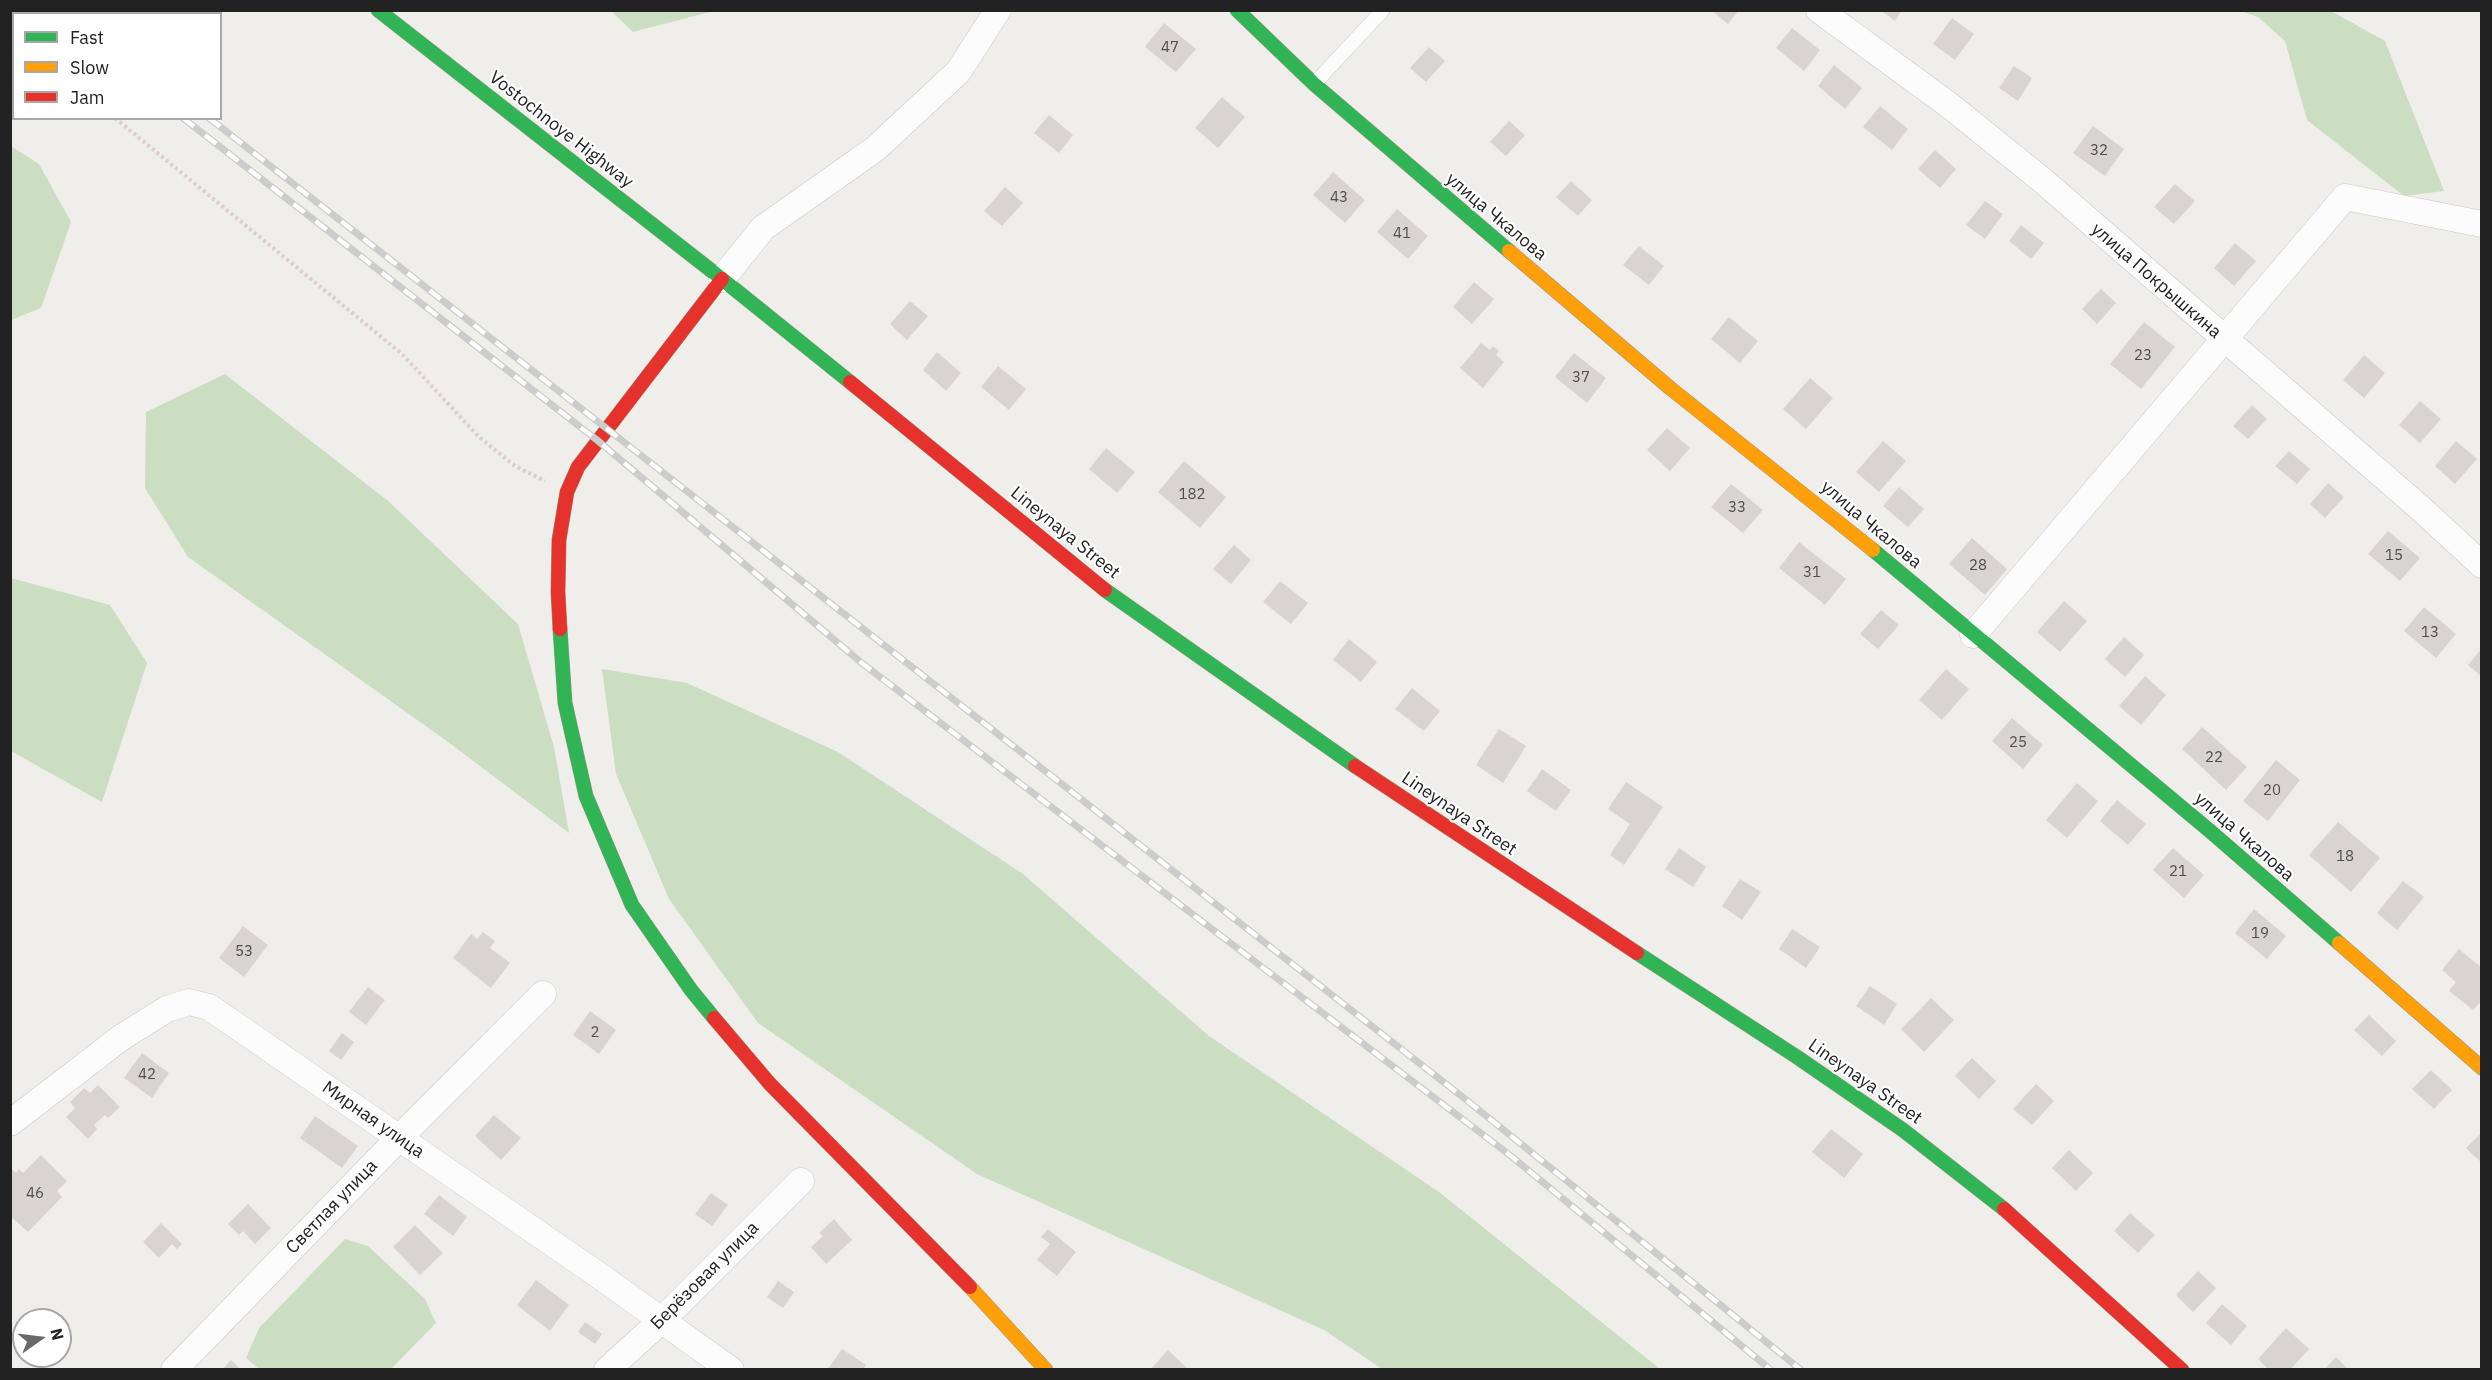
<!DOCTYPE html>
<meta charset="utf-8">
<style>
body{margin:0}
#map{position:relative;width:2492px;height:1380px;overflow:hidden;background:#f0eeeb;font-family:"IBM Plex Sans",sans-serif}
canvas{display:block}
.frame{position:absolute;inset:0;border:12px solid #222;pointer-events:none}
.legend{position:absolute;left:12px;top:12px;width:210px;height:108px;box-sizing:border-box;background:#fff;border:2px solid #a7a7a7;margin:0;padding:8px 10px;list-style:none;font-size:18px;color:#222}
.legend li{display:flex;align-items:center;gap:12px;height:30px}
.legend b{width:30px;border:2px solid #a7a7a7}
.north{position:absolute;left:12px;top:1308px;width:60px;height:60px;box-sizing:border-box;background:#fff;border:2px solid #a7a7a7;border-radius:50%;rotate:76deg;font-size:16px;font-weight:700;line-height:24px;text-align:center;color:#222}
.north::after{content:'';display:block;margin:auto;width:21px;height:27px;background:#6a6968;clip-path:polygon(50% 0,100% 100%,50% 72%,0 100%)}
</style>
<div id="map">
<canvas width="2492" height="1380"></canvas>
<div class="frame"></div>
<ul class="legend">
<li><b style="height:8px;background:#30b455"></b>Fast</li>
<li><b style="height:8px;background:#ff9f0a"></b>Slow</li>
<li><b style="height:8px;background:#e5322d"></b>Jam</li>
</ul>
<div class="north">N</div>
</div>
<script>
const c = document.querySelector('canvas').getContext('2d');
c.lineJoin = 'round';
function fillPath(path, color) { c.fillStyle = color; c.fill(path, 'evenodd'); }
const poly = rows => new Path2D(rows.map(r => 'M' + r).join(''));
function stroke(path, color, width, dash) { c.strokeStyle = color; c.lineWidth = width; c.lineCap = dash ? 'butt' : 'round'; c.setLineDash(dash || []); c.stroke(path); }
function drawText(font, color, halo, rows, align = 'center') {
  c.font = font + ' "IBM Plex Sans",sans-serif'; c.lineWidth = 4.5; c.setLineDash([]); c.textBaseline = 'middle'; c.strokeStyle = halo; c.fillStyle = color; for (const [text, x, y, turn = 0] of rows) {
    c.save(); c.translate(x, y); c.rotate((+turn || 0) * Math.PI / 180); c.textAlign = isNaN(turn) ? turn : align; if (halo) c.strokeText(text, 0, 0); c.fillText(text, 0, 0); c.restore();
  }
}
const forest = poly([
 [611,11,714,11,633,32],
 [2241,11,2331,11,2385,41,2444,191,2404,196,2307,120,2285,41,2258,17],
 [11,146,39,164,71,222,41,308,11,320],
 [225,374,387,500,518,624,554,747,569,833,444,739,188,557,145,488,146,412],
 [11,578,110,605,147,663,102,802,11,751],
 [602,669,687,683,838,752,1023,874,1209,1036,1439,1192,1660,1369,1382,1369,1324,1330,977,1174,758,1023,669,899,616,774],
 [345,1239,368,1246,425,1299,436,1323,391,1369,259,1369,246,1358,259,1328]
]);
const building = poly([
 [1711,10,1739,10,1728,24],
 [1880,10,1902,10,1895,21],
 [1952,18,1974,34,1955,60,1933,44],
 [1164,23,1196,49,1176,72,1145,47],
 [1792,28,1820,50,1804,71,1776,48],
 [1429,47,1445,61,1426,82,1410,68],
 [1834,65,1862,88,1845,109,1818,86],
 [2014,66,2032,78,2018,101,1999,88],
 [1222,97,1245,117,1218,148,1195,128],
 [1880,106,1908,129,1892,150,1863,127],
 [1049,115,1073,135,1059,153,1034,133],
 [1509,121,1525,135,1506,156,1490,142],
 [2093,126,2124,149,2105,176,2073,153],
 [1935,150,1956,169,1940,188,1918,169],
 [1333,172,1365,200,1345,223,1313,195],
 [1571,181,1592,200,1578,216,1556,197],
 [2175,184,2195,201,2174,224,2154,207],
 [1005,187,1023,203,1002,226,984,211],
 [1985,201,2003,214,1985,239,1966,225],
 [1397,209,1428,236,1408,259,1377,232],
 [2021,225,2044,243,2031,259,2009,241],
 [2235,243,2256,261,2234,286,2214,268],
 [1639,246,1664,266,1649,285,1623,265],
 [1474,282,1494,299,1472,324,1453,307],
 [2101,289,2116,303,2097,324,2082,309],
 [910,301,928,316,907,340,890,324],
 [1729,317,1758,341,1740,363,1711,339],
 [2144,322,2175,347,2141,389,2110,364],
 [1481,343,1490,350,1493,346,1499,351,1496,355,1504,362,1483,388,1460,368],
 [937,352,961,373,946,391,923,370],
 [1574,353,1606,378,1587,403,1555,377],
 [2364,355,2385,373,2364,398,2343,380],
 [998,366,1026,389,1009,410,981,387],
 [1810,378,1833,398,1806,429,1783,409],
 [2420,401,2441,419,2420,443,2399,425],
 [2252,405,2267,419,2248,439,2233,426],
 [1667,428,1690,448,1670,471,1647,450],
 [1883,441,1906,461,1879,492,1856,472],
 [2456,441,2477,459,2455,484,2435,466],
 [1106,448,1135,472,1117,493,1089,469],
 [2289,451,2310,469,2297,484,2275,466],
 [1184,461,1226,497,1200,528,1158,492],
 [2328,483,2344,497,2325,518,2310,504],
 [1731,484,1763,510,1743,533,1711,507],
 [1899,487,1924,509,1908,527,1883,506],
 [2388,531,2420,558,2400,581,2368,554],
 [1972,538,2007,569,1985,595,1949,564],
 [1799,542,1846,579,1825,605,1779,568],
 [1234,545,1251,560,1231,584,1213,569],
 [1280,581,1308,603,1291,624,1263,602],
 [2064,601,2087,621,2060,652,2037,632],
 [2424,607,2456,634,2436,658,2404,631],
 [1881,610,1899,625,1878,649,1860,634],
 [2124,637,2144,655,2125,677,2105,659],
 [1349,639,1377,662,1361,682,1333,660],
 [2482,648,2482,677,2468,665],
 [1946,669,1969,689,1942,720,1919,700],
 [2145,676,2166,695,2141,725,2119,706],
 [1412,688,1440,711,1424,731,1395,709],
 [2012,718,2043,745,2023,769,1992,741],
 [2202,727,2247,767,2226,790,2182,749],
 [1499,729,1526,746,1503,783,1476,765],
 [2276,760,2300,780,2268,821,2243,801],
 [1542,769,1571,790,1556,811,1527,791],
 [1626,782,1663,807,1624,865,1610,855,1630,824,1608,809],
 [2077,783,2098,801,2067,838,2046,820],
 [2117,800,2146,824,2128,845,2100,821],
 [2338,822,2380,858,2351,892,2309,855],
 [1679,848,1706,867,1693,887,1665,869],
 [2173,848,2204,875,2184,898,2153,870],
 [1740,879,1761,892,1742,920,1722,906],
 [2403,881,2424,897,2397,930,2377,913],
 [2254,909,2286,936,2267,959,2235,933],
 [243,926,268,945,244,977,219,958],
 [1792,929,1820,947,1806,968,1779,949],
 [483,932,495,941,490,948,510,963,491,988,453,958,471,934,477,939],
 [2459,949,2482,968,2482,1000,2473,1010,2449,991,2456,982,2442,970],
 [1870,986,1897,1004,1884,1025,1856,1006],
 [368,987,385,1000,366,1025,349,1012],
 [1931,998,1954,1020,1924,1052,1901,1029],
 [590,1011,616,1030,599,1054,573,1035],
 [2369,1015,2396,1041,2382,1056,2354,1030],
 [342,1033,354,1042,341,1060,329,1051],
 [142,1053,169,1073,152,1098,124,1078],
 [1972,1058,1996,1081,1979,1099,1955,1076],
 [2431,1070,2452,1090,2434,1109,2412,1089],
 [2036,1084,2054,1101,2032,1125,2013,1109],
 [98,1085,120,1107,108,1118,105,1115,94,1125,97,1129,88,1139,66,1117,75,1108,70,1102,84,1088,90,1093],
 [494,1115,521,1138,501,1160,475,1136],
 [315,1116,358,1146,342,1168,300,1138],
 [1831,1129,1863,1154,1844,1178,1812,1152],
 [2482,1132,2482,1163,2466,1148],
 [2069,1150,2093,1173,2076,1191,2052,1168],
 [41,1155,67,1181,57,1191,62,1197,28,1232,10,1216,10,1171,12,1169,16,1173,19,1169,23,1173],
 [711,1193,728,1205,712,1226,695,1214],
 [439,1195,467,1217,453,1236,424,1214],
 [248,1204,271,1228,255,1244,243,1231,239,1235,228,1224],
 [2130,1213,2155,1235,2138,1253,2114,1231],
 [834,1219,852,1240,826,1264,811,1247,823,1236,819,1233],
 [161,1223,182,1244,177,1249,172,1244,159,1258,143,1242],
 [415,1225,443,1253,420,1275,393,1247],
 [1048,1229,1076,1252,1057,1276,1037,1260,1050,1244,1041,1237],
 [2198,1271,2216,1288,2193,1312,2176,1295],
 [536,1280,569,1305,550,1331,517,1305],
 [778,1281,794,1292,783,1308,767,1297],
 [2222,1304,2247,1326,2231,1345,2206,1323],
 [585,1322,602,1334,595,1344,578,1332],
 [2286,1328,2309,1349,2290,1370,2269,1370,2258,1359],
 [842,1349,866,1365,863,1370,827,1370],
 [1168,1350,1189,1370,1150,1370],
 [2336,1357,2349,1370,2324,1370],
 [231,1360,241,1370,222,1370]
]);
const path = poly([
 [10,34,14,37],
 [115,118,402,354,479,437,515,466,545,481]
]);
const lane = poly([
 [1314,84,1383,10]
]);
const street = poly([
 [1819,10,1949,105,2042,180,2419,507,2482,565],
 [722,279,763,228,875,149,958,72,998,10],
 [1973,635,2345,197,2482,224],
 [10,1123,122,1037,167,1009,189,1002,209,1007,597,1274,731,1370],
 [174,1370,399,1138,543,994],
 [607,1370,662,1320,801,1181]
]);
const fast = poly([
 [378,10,722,279,850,382],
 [1237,10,1314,84,1509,251],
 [1873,550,2210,831,2339,943],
 [1105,590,1355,766],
 [560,629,565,703,586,796,632,905,691,990,714,1018],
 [1637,953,1797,1057,1903,1130,2004,1209]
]);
const slow = poly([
 [1509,251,1670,388,1873,550],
 [2339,943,2482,1068],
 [970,1287,1046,1370]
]);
const jam = poly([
 [850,382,1105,590],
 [560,629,558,592,559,540,567,492,578,467,722,279],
 [1355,766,1637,953],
 [714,1018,770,1084,970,1287],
 [2004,1209,2182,1370]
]);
const rail = poly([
 [45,10,49,14],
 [70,10,74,14],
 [183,118,597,440,863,664,1511,1156,1771,1370],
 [209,118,1469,1102,1801,1370]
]);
const numberNames = [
 ["47",1170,48],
 ["32",2099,151],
 ["43",1339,198],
 ["41",1402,234],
 ["23",2143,356],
 ["37",1581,378],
 ["182",1192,495],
 ["33",1737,508],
 ["15",2394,556],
 ["28",1978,566],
 ["31",1812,573],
 ["13",2430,633],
 ["25",2018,743],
 ["22",2214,758],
 ["20",2272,791],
 ["18",2345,857],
 ["21",2178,872],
 ["19",2260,934],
 ["53",244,952],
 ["2",595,1033],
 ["42",147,1075],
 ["46",35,1194]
];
const streetNames = [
 ["Vostochnoye Highway",561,130,38],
 ["улица Чкалова",1496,217,40],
 ["улица Покрышкина",2156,281,41],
 ["улица Чкалова",1871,525,40],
 ["Lineynaya Street",1065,533,39],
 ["Lineynaya Street",1459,814,34],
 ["улица Чкалова",2244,837,41],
 ["Lineynaya Street",1865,1082,35],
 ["Мирная улица",373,1120,35],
 ["Светлая улица",332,1207,-46],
 ["Берёзовая улица",705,1276,-45]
];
fillPath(forest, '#cbdec1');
fillPath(building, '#d7d4d2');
stroke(lane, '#c9c8c7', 15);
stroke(street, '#c9c8c7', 27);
stroke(fast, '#999a82', 15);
stroke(slow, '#999a82', 15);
stroke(jam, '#999a82', 15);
stroke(path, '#dccecd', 4, [3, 3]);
stroke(lane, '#fdfcfc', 14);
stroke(street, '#fdfcfc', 26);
stroke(fast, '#30b455', 14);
stroke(slow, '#ff9f0a', 14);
stroke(jam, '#e5322d', 14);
stroke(rail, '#ccc', 7);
stroke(rail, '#fff', 4.5, [14]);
drawText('15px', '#4f4e4e', null, numberNames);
drawText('18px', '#222', '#fff', streetNames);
</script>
